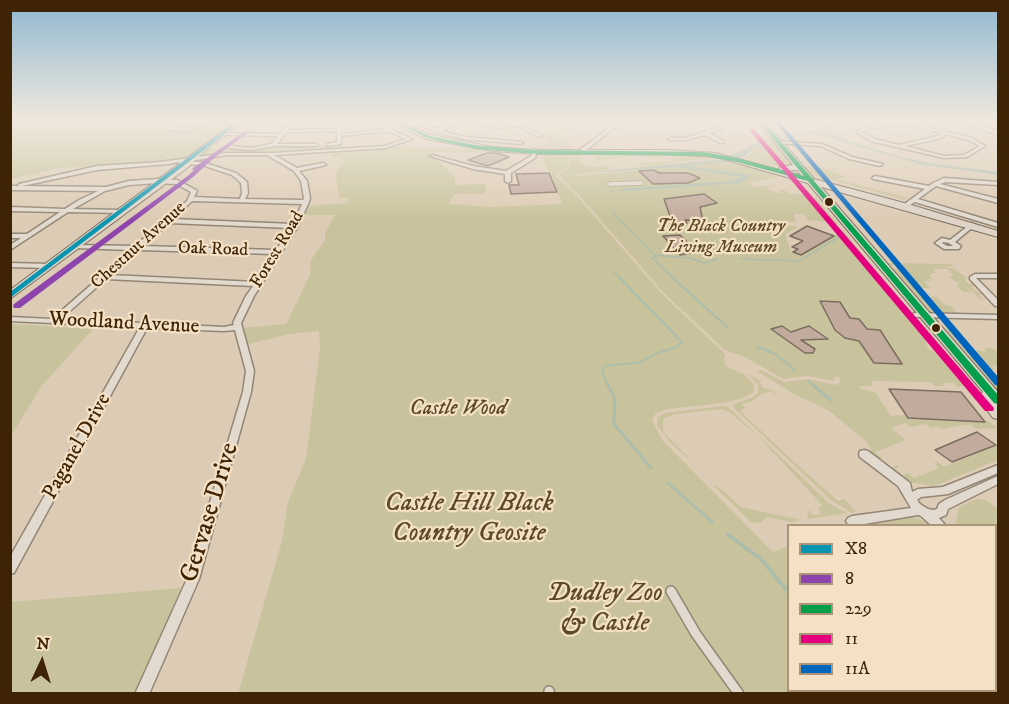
<!DOCTYPE html>
<style>
body{margin:0}
#map{position:relative;width:1009px;height:704px;overflow:hidden;background:#ddccb5;font-family:"IM FELL DW Pica",serif}
canvas{display:block}
.frame{position:absolute;inset:0;border:12px solid #3e2305;pointer-events:none}
.legend{position:absolute;left:787px;top:524px;width:210px;height:168px;box-sizing:border-box;background:#f4e0c4;border:2px solid #ab9478;margin:0;padding:8px 10px;list-style:none;font-size:18px;color:#3e2305}
.legend li{display:flex;align-items:center;gap:12px;height:30px}
.legend b{width:30px;border:2px solid #ab9478}
.north{position:absolute;left:12px;top:632px;width:60px;height:60px;-webkit-text-stroke:4px #f4e0c4;paint-order:stroke;rotate:4deg;font-size:16px;font-weight:700;line-height:24px;text-align:center;color:#3e2305}
.north::after{content:'';display:block;margin:auto;width:21px;height:27px;background:#3e2305;clip-path:polygon(50% 0,100% 100%,50% 72%,0 100%)}
</style>
<div id="map">
<canvas width="1009" height="704"></canvas>
<div class="frame"></div>
<ul class="legend">
<li><b style="height:8px;background:#0995b0"></b>X8</li>
<li><b style="height:8px;background:#8e44ad"></b>8</li>
<li><b style="height:8px;background:#039f4d"></b>229</li>
<li><b style="height:8px;background:#e5007d"></b>11</li>
<li><b style="height:8px;background:#0065bd"></b>11A</li>
</ul>
<div class="north">N</div>
</div>
<script>
const c = document.querySelector('canvas').getContext('2d');
c.lineJoin = 'round';
function fillPath(path, color) { c.fillStyle = color; c.fill(path, 'evenodd'); }
const poly = rows => new Path2D(rows.map(r => 'M' + r).join(''));
function stroke(path, color, width, dash) { c.strokeStyle = color; c.lineWidth = width; c.lineCap = dash ? 'butt' : 'round'; c.setLineDash(dash || []); c.stroke(path); }
function drawText(font, color, halo, rows, align = 'center') {
  c.font = font + ' "IM FELL DW Pica",serif'; c.lineWidth = 4.5; c.setLineDash([]); c.textBaseline = 'middle'; c.strokeStyle = halo; c.fillStyle = color; for (const [text, x, y, turn = 0] of rows) {
    c.save(); c.translate(x, y); c.rotate((+turn || 0) * Math.PI / 180); c.textAlign = isNaN(turn) ? turn : align; if (halo) c.strokeText(text, 0, 0); c.fillText(text, 0, 0); c.restore();
  }
}
const green = poly([
 [11,122,181,122,171,128,186,130,208,123,233,124,191,155,180,159,143,163,59,168,11,179],
 [546,132,566,132,570,149,515,146,548,145],
 [773,142,793,165,783,168,745,158,759,147],
 [339,145,348,147,272,153,203,154,210,148,233,149,234,150,273,147],
 [396,147,474,148,496,151,475,153,429,152,455,177,455,185,485,184,486,191,482,194,454,194,449,204,491,207,563,204,543,159,534,158,543,157,539,155,544,153,586,154,588,158,579,155,570,156,568,168,555,175,576,195,661,293,722,351,725,355,724,362,726,366,745,375,754,385,754,392,743,398,724,403,667,409,656,413,652,420,663,441,773,552,788,546,788,690,996,690,996,590,998,595,998,693,238,694,282,541,288,502,306,459,320,347,319,331,290,334,248,344,242,328,286,324,310,275,311,260,325,240,325,233,335,215,304,215,310,206,347,203,348,198,339,198,336,177,336,172,344,161,339,156,333,158,330,150],
 [670,152,726,159,693,160,649,166,633,163,672,162,676,159,668,156,658,158,637,156,599,160,594,159,593,156],
 [577,156,583,158,577,160,585,164,587,169,588,166,600,167,603,165,614,164,607,165,609,168,606,170,573,174,579,176,732,161,786,175,749,183,755,187,773,185,775,186,765,188,778,193,782,193,778,190,784,190,790,194,807,194,817,199,838,224,832,226,826,222,808,220,804,214,794,214,795,222,780,221,781,225,799,227,785,234,791,251,801,255,834,236,838,233,835,229,843,230,904,305,902,306,904,309,907,309,928,335,929,338,926,341,928,349,937,352,954,374,968,384,957,387,954,383,942,383,944,386,934,386,931,382,871,381,873,386,859,386,861,389,875,392,891,416,905,415,908,418,988,421,998,428,977,429,971,425,964,425,942,429,938,426,932,428,926,424,910,427,905,423,891,428,906,440,875,452,883,459,867,454,871,450,867,442,828,410,794,394,757,371,761,370,784,382,809,379,835,385,841,382,839,377,834,377,833,381,807,376,783,379,745,357,725,350,664,293,580,196,558,174,569,169,571,158],
 [804,166,819,167,847,177,835,179,909,198,905,200,814,175],
 [887,263,951,264,953,266,944,267,954,269,966,277,968,279,964,279,969,284,973,284,975,286,971,287,975,291,984,294,979,295,984,300,980,299,958,279,972,293,962,291,957,285,959,284,948,276,954,276,947,269,933,269,936,273,933,273,930,276,933,279,927,279,933,281,924,281,930,288,914,288,921,296,937,297,945,305,951,306,957,313,931,312,892,269,899,269,897,266,902,266,889,265],
 [11,324,93,329,41,387,11,436],
 [942,328,955,329,957,331,950,332,965,350,986,351,985,348,990,348,998,351,998,366,991,365,994,369,987,370,998,383,998,394],
 [748,373,759,381,762,387,774,391,778,396,771,391,760,395,753,401,742,404,745,408,740,411,804,471,838,501,844,499,856,512,852,513,831,500,733,407,734,404,751,398,758,393,758,385],
 [723,406,728,407,830,504,847,513,809,519,807,514,809,510,813,515,821,514,818,508,823,506,757,435,729,412,722,409,675,414,663,419,663,432,688,457,687,458,669,441,657,425,658,417,665,413],
 [998,445,998,460,934,486,907,482,893,470,894,466,897,465,899,467,895,469,903,475,908,473,914,478,939,468,934,463,937,462,944,467],
 [716,485,741,507,801,520,791,522,767,517,760,523,751,522,714,486],
 [977,499,986,500,998,509,998,539,996,536,996,526,955,525,959,507],
 [910,516,934,525,865,526,866,524],
 [181,588,135,693,11,693,11,602]
]);
const water = poly([
 [830,122,841,122,832,129,834,136,893,155,928,163,998,172,998,175,920,164,813,134,772,140,755,148,744,157,727,162,687,166,751,175,742,183,622,191,619,189,734,181,742,177,675,167,575,174,724,159,763,139,807,133]
]);
const streamFar3 = poly([
 [613,213,654,255,689,258,705,263,717,259],
 [656,256,652,258,672,277],
 [741,259,799,261,839,237],
 [613,271,619,277]
]);
const streamFar2 = poly([
 [618,276,682,342,676,347,655,354],
 [671,276,728,328],
 [758,347,775,354,795,370],
 [607,366,641,362,652,356],
 [604,367,602,372,609,387],
 [808,381,815,387]
]);
const streamFar1 = poly([
 [608,385,615,399,614,424,651,468],
 [813,385,831,400],
 [668,483,712,522]
]);
const stream = poly([
 [728,535,761,559,788,592],
 [867,690,870,694]
]);
const building = poly([
 [487,153,497,153,509,157,488,166,468,160,487,153],
 [654,170,659,173,688,173,700,178,688,183,653,184,639,171,654,170],
 [549,173,557,192,511,194,509,185,519,185,516,174,549,173],
 [704,194,717,203,700,207,703,221,685,220,687,223,679,224,670,216,664,199,704,194],
 [807,226,834,236,801,255,793,252,798,249,792,247,803,241,790,236,807,226],
 [680,235,688,243,682,244,691,253,680,255,663,236,680,235],
 [820,301,840,302,850,318,859,319,867,329,880,330,902,364,874,363,859,341,845,338,835,330,820,301],
 [782,326,791,332,809,326,828,339,801,340,815,349,813,353,805,353,771,329,782,326],
 [889,389,961,392,985,422,908,418,889,389],
 [977,432,996,445,952,462,935,450,977,432]
]);
const pedestrianFar1 = poly([
 [610,184,641,183]
]);
const pedestrian = poly([
 [671,591,696,634,739,694],
 [549,691,550,694]
]);
const minor = poly([
 [178,122,182,123,175,128,187,129,200,122,207,122,188,131,168,130,168,128,178,122],
 [219,122,236,122,240,124,238,125,219,122],
 [255,122,295,122,289,130,337,129,337,122,341,122,341,134,385,129,377,122,382,122,391,129,412,139,386,148,274,155,297,168,323,163,326,165,299,171,307,181,310,198,309,202,298,226,254,296,241,323,254,371,251,392,199,579,149,694,135,694,187,579,243,392,246,371,235,330,224,331,147,328,14,573,10,574,10,557,140,327,10,321,10,317,52,319,131,250,76,248,74,247,74,245,135,246,187,201,191,192,176,184,158,183,129,185,105,191,73,209,120,210,123,212,122,213,68,212,10,250,10,245,21,238,10,238,10,234,27,234,60,212,10,211,10,207,65,209,79,200,98,191,11,190,10,186,20,186,18,185,19,184,97,166,160,162,227,153,273,153,385,146,406,139,388,131,341,136,341,144,329,146,327,146,327,144,337,142,337,131,287,132,277,144,316,144,318,145,316,146,274,146,252,150,229,148,229,146,231,146,252,148,271,144,278,136,224,135,222,134,222,133,280,134,289,124,255,122],
 [227,155,267,155,294,171,301,181,304,198,303,200,245,199,248,193,247,182,236,173,202,162,183,162,227,155],
 [179,162,179,164,181,164,202,165,232,175,241,183,242,193,240,199,194,197,197,191,196,190,177,180,158,179,129,181,106,187,22,186,97,170,168,164,179,162],
 [192,201,302,204,293,224,173,219,192,201],
 [169,223,291,228,276,250,143,246,169,223],
 [139,250,274,254,256,282,110,275,139,250],
 [106,279,253,286,246,296,233,323,234,325,224,327,61,319,106,279],
 [414,122,421,122,437,129,454,122,461,122,441,131,465,137,521,142,523,143,521,144,465,139,435,132,414,122],
 [473,122,483,122,498,126,513,124,512,122,516,122,543,136,539,137,518,126,498,128,473,122],
 [564,122,568,122,568,129,564,128,564,122],
 [617,122,622,122,585,151,581,151,581,149,617,122],
 [716,122,720,122,721,129,709,133,724,141,724,143,720,143,705,135,685,140,670,140,668,139,670,138,685,138,717,128,716,122],
 [904,122,925,122,915,124,972,138,985,146,967,157,944,158,871,141,856,132,870,126,904,122],
 [908,125,942,133,938,136,899,145,875,139,862,132,871,128,908,125],
 [946,134,968,140,980,146,964,155,944,156,905,146,942,138,946,134],
 [778,141,822,144,852,157,883,164,880,166,849,159,821,146,776,143,776,142,778,141],
 [534,149,538,150,535,158,511,173,511,181,508,183,505,181,505,174,473,169,430,156,432,155,473,166,506,171,531,156,534,149],
 [875,176,929,186,933,183,944,178,998,182,998,185,945,182,940,184,998,199,998,203,936,186,918,199,998,223,998,227,915,202,910,205,906,205,906,203,925,189,873,179,872,178,875,176],
 [972,223,975,225,974,226,955,242,961,246,959,249,944,249,935,243,942,238,950,240,972,223],
 [943,242,949,243,953,246,947,246,942,243,943,242],
 [10,263,49,264,52,266,49,268,10,267,10,263],
 [975,274,998,274,998,278,976,278,998,300,998,306,995,306,970,279,970,277,975,274],
 [914,313,998,315,998,319,917,317,914,317,913,315,914,313],
 [864,450,868,451,910,483,912,492,918,489,943,487,998,465,998,473,948,494,921,497,917,500,920,504,928,509,934,510,937,509,939,504,945,500,998,476,998,484,948,509,946,515,939,518,946,526,932,526,921,516,918,515,852,526,848,524,846,521,848,518,852,516,911,508,898,486,860,457,859,454,860,451,864,450],
 [996,600,998,601,998,617,996,616,996,600]
]);
const primary = poly([
 [235,122,243,122,207,149,187,168,10,299,10,290,235,122],
 [758,122,765,122,998,392,998,419,993,418,977,397,983,392,797,170,780,171,780,167,793,165,758,122],
 [956,122,969,122,998,131,998,135,956,122]
]);
const trunk = poly([
 [391,122,401,122,431,135,493,147,536,150,668,150,716,153,908,204,998,231,998,237,716,157,668,154,536,154,493,151,426,139,391,122]
]);
const bus1 = poly([
 [235,122,241,122,10,298,10,292,235,122]
]);
const bus2 = poly([
 [245,131,249,132,214,158,193,177,20,308,14,308,13,306,14,304,189,175,194,170,192,169,193,168,245,131]
]);
const bus3 = poly([
 [393,122,400,122,430,136,475,145,536,150,704,152,737,158,804,176,759,122,764,122,812,178,814,179,814,181,998,395,998,404,994,403,808,181,737,162,704,156,536,154,475,149,427,138,393,122]
]);
const bus4 = poly([
 [750,129,754,129,993,407,994,409,993,411,985,411,750,131,750,129]
]);
const bus5 = poly([
 [775,122,780,122,998,377,998,386,995,385,775,122]
]);
const markers = [
 [829,202,5,"#3e2305"],
 [936,328,5,"#3e2305"]
];
const farParknames = [
 ["The Black Country",721,227],
 ["Living Museum",721,248]
];
const farStreetnames = [
 ["Chestnut Avenue",139,246,-42],
 ["Oak Road",213,250,2],
 ["Forest Road",278,250,-59]
];
const streetNames = [
 ["Woodland Avenue",124,324,3],
 ["Paganel Drive",78,447,-61]
];
const parkNames = [
 ["Castle Wood",458,410]
];
const nearParknames = [
 ["Castle Hill Black",469,505],
 ["Country Geosite",469,535],
 ["Dudley Zoo",605,595],
 ["& Castle",605,625]
];
const nearStreetnames = [
 ["Gervase Drive",211,513,-73]
];
fillPath(green, '#c8c39c');
fillPath(water, '#adbdac');
stroke(streamFar3, '#adbdac', 1.5);
stroke(streamFar2, '#adbdac', 2);
stroke(streamFar1, '#adbdac', 3);
stroke(stream, '#adbdac', 4);
fillPath(building, '#c2aa9d');
stroke(building, '#7b6e5f', 1.5);
stroke(pedestrianFar1, '#938675', 5);
stroke(pedestrian, '#938675', 12);
stroke(minor, '#938675', 3);
stroke(primary, '#7b6e5f', 2);
stroke(trunk, '#7b6e5f', 2);
stroke(pedestrianFar1, '#e3dacf', 4);
stroke(pedestrian, '#e3dacf', 9);
fillPath(minor, '#e3dacf');
fillPath(primary, '#dfd4c7');
fillPath(trunk, '#dfd4c7');
fillPath(bus1, '#0995b0');
fillPath(bus2, '#8e44ad');
fillPath(bus3, '#039f4d');
fillPath(bus4, '#e5007d');
fillPath(bus5, '#0065bd');
const sky = c.createLinearGradient(0, 0, 0, 221);
sky.addColorStop(0, '#90b8d0');
sky.addColorStop(0.55, '#f0e8de');
sky.addColorStop(1, '#f0e8de00');
c.fillStyle = sky;
c.fillRect(0, 0, 1009, 221);
for (const [x, y, r, color] of markers) { const dot = new Path2D(); dot.arc(x, y, r, 0, 2 * Math.PI); c.fillStyle = color; c.fill(dot); stroke(dot, '#f4e0c4', 2); }
drawText('italic 18px', '#5c4926', '#f4e0c4', farParknames);
drawText('18px', '#3e2305', '#f4e0c4', farStreetnames);
drawText('21px', '#3e2305', '#f4e0c4', streetNames);
drawText('italic 21px', '#5c4926', '#f4e0c4', parkNames);
drawText('italic 26px', '#5c4926', '#f4e0c4', nearParknames);
drawText('26px', '#3e2305', '#f4e0c4', nearStreetnames);
</script>
